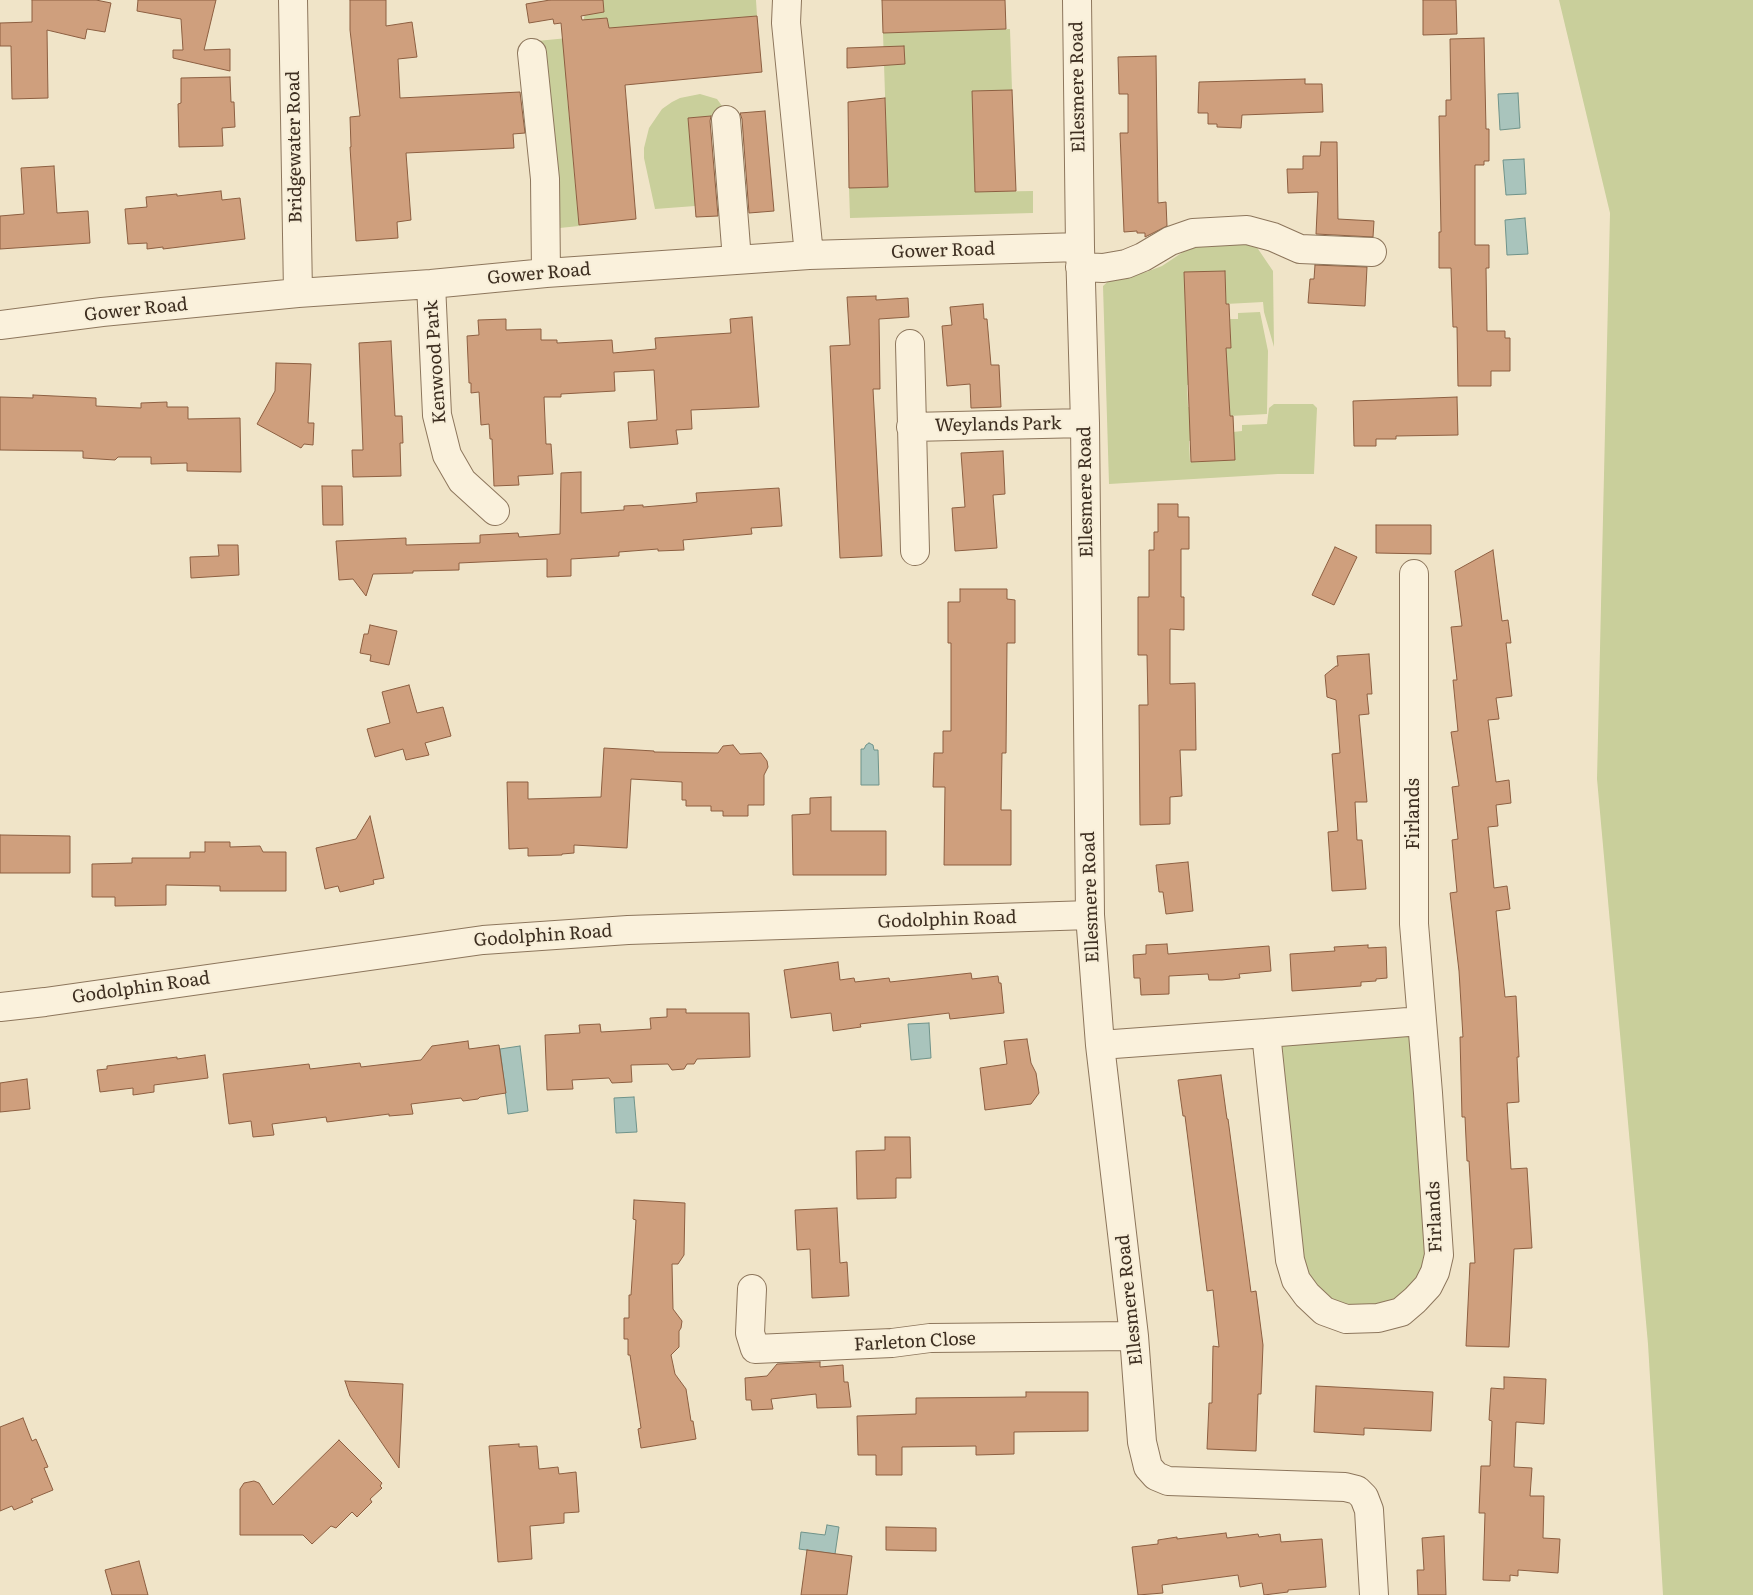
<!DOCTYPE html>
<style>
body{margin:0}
canvas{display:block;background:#f0e4c8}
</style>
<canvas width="1753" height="1595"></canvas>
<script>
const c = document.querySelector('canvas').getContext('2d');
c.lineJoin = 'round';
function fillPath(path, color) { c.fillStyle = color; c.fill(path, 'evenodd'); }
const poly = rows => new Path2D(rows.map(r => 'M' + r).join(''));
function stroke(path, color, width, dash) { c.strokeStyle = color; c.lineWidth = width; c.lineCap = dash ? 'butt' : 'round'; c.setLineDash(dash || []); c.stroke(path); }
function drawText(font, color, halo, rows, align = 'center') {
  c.font = font + ' Literata,serif'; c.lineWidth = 4; c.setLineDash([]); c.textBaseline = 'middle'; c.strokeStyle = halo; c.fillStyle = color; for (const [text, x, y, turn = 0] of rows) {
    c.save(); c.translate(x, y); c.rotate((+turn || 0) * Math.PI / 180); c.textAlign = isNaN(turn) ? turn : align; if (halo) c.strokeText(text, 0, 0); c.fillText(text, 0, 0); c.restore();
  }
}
const green = poly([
 [588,0,756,0,757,16,609,29,607,18,591,20,566,83,579,226,550,229,537,41,578,37,579,41],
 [1559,0,1753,0,1753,1595,1663,1595,1648,1344,1597,779,1610,213],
 [1010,29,1012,90,972,91,975,192,1033,191,1033,213,850,218,849,188,888,187,883,33],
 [700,94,717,99,722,106,723,115,688,118,695,206,655,209,644,158,644,148,649,128,662,109,672,102,680,98],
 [1249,241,1256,246,1273,271,1274,347,1264,312,1263,302,1226,304,1225,271,1184,273,1187,350,1231,348,1230,319,1238,319,1238,313,1260,312,1268,351,1267,414,1230,416,1228,383,1187,385,1188,407,1193,407,1195,440,1189,441,1190,462,1234,460,1233,432,1242,431,1242,425,1267,424,1269,408,1274,404,1313,404,1317,408,1314,474,1278,474,1109,484,1103,286,1113,277,1146,272,1162,266,1186,250,1203,244],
 [1421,1021,1435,1272,1378,1318,1307,1295,1266,1033]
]);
const water = poly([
 [1518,93,1520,128,1500,130,1498,94,1518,93],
 [1524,159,1526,194,1506,195,1503,160,1524,159],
 [1525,218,1528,254,1507,255,1505,220,1525,218],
 [869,743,873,745,874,750,878,750,879,785,861,785,861,749,864,749,866,745,869,743],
 [929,1023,931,1058,911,1060,908,1024,929,1023],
 [520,1046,528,1111,508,1114,500,1049,520,1046],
 [634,1097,637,1132,616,1133,614,1098,634,1097],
 [827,1525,839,1527,835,1554,799,1549,801,1532,825,1535,827,1525]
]);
const building = poly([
 [32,0,96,0,111,3,105,32,87,29,85,39,47,30,48,98,12,99,11,46,0,46,0,23,32,22,32,0],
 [138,0,216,0,204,50,230,49,230,71,173,58,173,50,183,50,181,19,137,11,138,0],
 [350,0,386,0,386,26,412,22,417,57,398,59,400,98,520,92,525,133,513,134,514,148,406,153,411,220,397,222,398,238,356,241,350,147,351,147,350,117,360,116,350,30,350,0],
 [550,0,603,0,604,12,581,16,582,20,607,18,609,28,757,16,762,72,625,85,636,219,579,225,561,23,554,24,553,19,529,23,526,4,550,0],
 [882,0,1005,0,1006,29,883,33,882,0],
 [1423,0,1456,0,1457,34,1423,35,1423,0],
 [1484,38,1486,129,1489,129,1489,161,1484,161,1484,165,1475,165,1475,245,1489,245,1489,268,1486,268,1487,331,1505,331,1505,338,1510,338,1510,371,1491,371,1491,386,1458,386,1457,327,1453,327,1451,268,1439,268,1439,232,1441,232,1439,116,1446,116,1446,100,1451,100,1450,39,1484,38],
 [904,46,905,64,847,68,847,48,904,46],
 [1156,56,1158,203,1166,202,1167,226,1145,237,1145,233,1137,233,1137,231,1124,232,1120,133,1128,133,1128,94,1119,94,1118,57,1156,56],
 [230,77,231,102,234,102,235,127,222,128,223,146,179,147,178,104,181,103,181,78,230,77],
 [1305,79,1305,84,1322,84,1323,112,1242,115,1241,128,1217,127,1217,124,1208,124,1208,113,1198,113,1199,82,1305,79],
 [1012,90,1016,191,975,192,972,91,1012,90],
 [885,98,888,187,849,188,848,102,885,98],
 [765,111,774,211,749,213,742,119,740,113,765,111],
 [711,116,710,121,718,216,696,217,688,118,711,116],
 [1321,142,1337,142,1338,219,1374,221,1373,237,1316,234,1318,192,1288,193,1287,169,1303,169,1303,156,1320,156,1321,142],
 [54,166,57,213,88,211,90,243,0,249,0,216,24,214,21,168,54,166],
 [221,191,222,200,240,198,245,239,163,249,163,247,147,249,147,243,128,244,125,209,147,207,146,197,177,194,177,196,221,191],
 [1315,265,1367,267,1365,306,1308,303,1310,279,1314,279,1315,265],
 [1225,271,1226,304,1229,304,1231,348,1226,348,1230,416,1233,416,1235,460,1191,462,1184,272,1225,271],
 [876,296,876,300,908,298,909,317,879,319,880,389,873,389,882,556,840,558,830,346,850,345,847,297,876,296],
 [983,304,984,319,987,319,991,365,999,365,1001,407,971,408,970,384,947,386,942,326,952,325,950,307,983,304],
 [752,317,759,407,691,410,692,429,676,430,678,444,630,448,628,422,657,420,654,370,614,372,615,391,561,394,561,397,544,397,546,444,551,444,553,474,518,476,519,485,494,486,492,439,490,439,489,424,481,425,479,392,471,393,471,383,469,383,467,336,479,335,478,320,506,319,506,330,541,329,541,340,557,340,557,343,612,340,613,353,656,349,655,338,731,333,730,319,752,317],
 [391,341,395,416,402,416,403,443,400,443,401,476,353,477,352,450,363,450,359,343,391,341],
 [276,363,311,364,308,423,314,423,313,445,304,444,301,448,257,424,275,391,276,363],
 [33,395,96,398,96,406,141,408,141,403,167,402,167,407,188,407,188,419,240,418,241,472,187,471,187,463,151,464,151,457,118,457,115,460,83,458,83,451,0,450,0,397,33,398,33,395],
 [1457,397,1458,435,1396,436,1396,439,1376,439,1376,446,1354,446,1353,401,1457,397],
 [1003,451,1005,494,993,495,997,548,955,551,952,508,965,507,961,453,1003,451],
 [581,472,581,513,624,510,624,506,643,505,643,507,691,503,697,502,696,493,779,488,782,526,751,528,752,534,683,540,684,550,658,551,658,549,619,552,619,556,571,559,571,576,547,577,547,559,459,563,459,570,413,571,413,573,373,574,366,596,353,579,339,580,336,541,406,538,406,545,480,543,480,535,518,533,519,537,560,534,561,473,581,472],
 [322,486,342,486,343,525,323,525,322,486],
 [1158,504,1178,504,1178,517,1189,517,1189,549,1181,549,1181,597,1184,597,1184,630,1170,629,1170,684,1195,683,1196,750,1180,750,1182,796,1170,797,1170,824,1140,825,1139,705,1148,705,1147,655,1138,655,1138,597,1149,597,1149,550,1154,550,1154,532,1158,532,1158,504],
 [1376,525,1431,525,1431,554,1376,553,1376,525],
 [218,545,238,545,239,575,191,578,190,557,219,556,218,545],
 [1335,547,1357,557,1334,605,1312,595,1335,547],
 [1493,550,1502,621,1508,620,1511,643,1506,643,1512,696,1496,698,1499,719,1488,720,1496,782,1509,780,1511,803,1496,805,1498,826,1488,827,1494,888,1507,886,1510,909,1496,911,1505,997,1516,996,1519,1057,1517,1057,1519,1102,1507,1103,1511,1169,1527,1168,1532,1248,1514,1249,1509,1347,1466,1346,1470,1263,1475,1263,1469,1161,1467,1161,1465,1117,1462,1117,1460,1037,1463,1037,1459,971,1450,893,1457,892,1452,840,1458,839,1452,787,1459,786,1451,732,1458,731,1453,680,1457,680,1451,627,1462,626,1455,571,1493,550],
 [960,589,1007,589,1007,599,1015,600,1015,643,1007,643,1006,753,1002,753,1001,810,1011,810,1011,865,944,865,945,787,933,787,934,753,943,753,943,731,951,731,951,643,948,643,948,602,960,602,960,589],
 [370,625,397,631,389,665,370,661,371,655,360,653,364,634,368,634,370,625],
 [1369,654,1372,694,1367,694,1369,714,1359,715,1367,802,1355,802,1357,840,1362,840,1366,889,1332,891,1328,832,1338,831,1332,754,1340,753,1336,700,1327,697,1325,675,1336,666,1338,666,1337,656,1369,654],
 [409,685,417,713,443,707,451,736,425,743,429,755,406,760,403,749,375,757,367,729,390,723,382,692,409,685],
 [733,745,740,754,761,753,767,761,768,767,764,775,764,805,748,805,748,816,723,816,723,811,711,811,711,806,686,806,686,800,682,800,682,782,631,779,627,848,574,845,574,853,562,854,562,855,528,856,528,848,509,849,507,782,528,782,528,799,601,797,604,748,654,751,654,752,718,753,723,746,733,745],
 [831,797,831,831,886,831,886,875,793,875,792,815,810,814,810,798,831,797],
 [370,816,384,878,373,880,374,884,340,892,338,886,325,889,316,848,356,839,370,816],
 [0,835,70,836,70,873,0,873,0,835],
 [205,842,230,842,230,847,260,846,263,852,286,852,286,891,220,891,220,886,166,885,166,905,115,906,115,897,92,897,92,864,132,863,132,858,190,858,190,852,205,852,205,842],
 [1188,862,1193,911,1166,914,1163,892,1159,892,1156,865,1188,862],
 [1167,944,1168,954,1269,946,1271,971,1239,974,1240,978,1222,980,1209,980,1208,974,1169,976,1169,994,1141,995,1140,978,1134,978,1133,955,1146,954,1146,945,1167,944],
 [1368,945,1368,948,1386,947,1387,978,1376,979,1376,981,1361,982,1361,986,1292,991,1290,954,1335,951,1334,947,1368,945],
 [838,962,840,980,854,978,855,982,889,978,890,982,971,973,972,979,998,976,999,983,1001,983,1004,1013,950,1019,949,1013,860,1024,861,1027,833,1031,831,1013,791,1018,784,970,838,962],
 [667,1009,686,1009,686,1013,749,1013,750,1057,697,1059,694,1064,687,1064,684,1069,672,1070,668,1064,631,1065,632,1082,612,1083,609,1078,572,1080,573,1089,547,1090,545,1035,580,1033,579,1025,600,1024,601,1032,651,1029,650,1018,667,1017,667,1009],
 [1027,1039,1031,1063,1036,1073,1039,1093,1031,1104,985,1110,980,1068,1007,1064,1004,1041,1027,1039],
 [468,1041,469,1049,499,1045,506,1093,480,1097,478,1099,463,1101,461,1098,411,1104,413,1114,389,1116,389,1114,327,1122,326,1117,272,1124,274,1135,253,1137,251,1121,229,1124,223,1074,309,1064,310,1069,360,1063,361,1067,421,1060,432,1046,468,1041],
 [205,1055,208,1078,154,1085,154,1092,133,1095,133,1088,100,1092,97,1070,107,1069,107,1066,177,1057,177,1059,205,1055],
 [1221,1075,1227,1119,1228,1119,1251,1292,1256,1291,1263,1345,1261,1394,1258,1394,1256,1451,1207,1449,1209,1403,1212,1403,1213,1346,1219,1347,1213,1290,1207,1291,1185,1116,1183,1116,1178,1080,1221,1075],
 [27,1079,30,1109,0,1112,0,1083,27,1079],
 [885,1137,910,1137,911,1178,896,1178,896,1198,857,1199,856,1151,885,1150,885,1137],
 [634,1200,685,1203,684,1255,678,1264,672,1264,673,1309,682,1321,681,1328,679,1331,679,1347,671,1355,675,1374,686,1389,691,1421,693,1421,696,1439,641,1448,638,1429,641,1428,630,1355,628,1355,628,1339,624,1339,624,1318,629,1318,629,1295,631,1295,636,1220,633,1219,634,1200],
 [837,1208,840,1263,847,1262,849,1296,812,1298,810,1249,797,1250,795,1210,837,1208],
 [820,1362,820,1367,843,1365,844,1382,848,1382,851,1407,817,1408,816,1394,771,1399,773,1409,752,1410,751,1400,746,1400,745,1378,767,1376,777,1364,820,1362],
 [1504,1377,1546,1379,1544,1424,1516,1422,1514,1467,1532,1468,1530,1496,1544,1496,1543,1538,1560,1539,1558,1573,1518,1570,1518,1576,1510,1575,1510,1581,1483,1580,1485,1513,1479,1513,1481,1466,1490,1466,1492,1421,1489,1420,1491,1388,1504,1389,1504,1377],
 [345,1381,403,1384,399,1468,350,1396,345,1381],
 [1316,1386,1433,1392,1431,1431,1364,1428,1364,1435,1314,1432,1316,1386],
 [1026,1392,1088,1392,1088,1431,1014,1432,1014,1454,976,1455,976,1446,902,1447,902,1475,876,1475,876,1455,858,1455,857,1416,916,1414,916,1398,1026,1397,1026,1392],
 [23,1418,32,1441,36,1439,48,1467,44,1468,53,1490,31,1499,33,1502,14,1510,12,1506,0,1511,0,1427,23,1418],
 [339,1440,382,1483,380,1486,382,1488,370,1499,372,1502,357,1517,352,1512,336,1528,331,1526,312,1544,303,1535,240,1535,240,1489,244,1483,254,1481,259,1483,273,1505,339,1440],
 [519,1444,519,1447,537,1446,539,1469,558,1467,559,1474,576,1472,579,1512,564,1513,564,1523,530,1526,532,1559,498,1562,489,1446,519,1444],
 [886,1527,936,1528,936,1551,886,1550,886,1527],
 [1226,1533,1227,1538,1258,1534,1259,1537,1280,1534,1281,1542,1322,1539,1326,1587,1288,1590,1288,1592,1264,1595,1262,1583,1240,1587,1238,1575,1162,1585,1163,1593,1138,1595,1132,1547,1158,1544,1158,1540,1177,1537,1177,1539,1226,1533],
 [1444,1536,1446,1595,1418,1595,1417,1570,1424,1570,1422,1538,1444,1536],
 [807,1550,852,1556,847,1595,801,1595,807,1550],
 [139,1561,148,1595,112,1595,105,1570,139,1561]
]);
const minor = poly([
 [293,0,298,293],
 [787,0,786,23,809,255],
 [1077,0,1080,247,1085,423,1090,915,1100,1045,1134,1336,1142,1442,1148,1467,1156,1476,1168,1481,1345,1487,1357,1490,1364,1497,1369,1510,1374,1595],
 [532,53,545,179,546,273],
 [726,120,737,260],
 [1080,267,1103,268,1126,264,1143,257,1170,241,1193,233,1247,230,1273,237,1300,249,1372,252],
 [431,284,437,415,447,455,462,481,495,511],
 [0,325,102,312,298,293,431,284,546,273,809,255,1080,247],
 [910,344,915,551],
 [911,427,1085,423],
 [0,1007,45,1002,483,940,628,930,1090,915],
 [1266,1033,1421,1021],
 [1100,1045,1266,1033,1290,1260,1296,1280,1307,1295,1324,1311,1346,1319,1378,1318,1401,1312,1415,1300,1428,1286,1435,1272,1439,1255,1428,1093,1414,924,1414,574],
 [752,1289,750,1333,755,1349,892,1343,930,1338,1134,1336]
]);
const streetNames = [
 ["Ellesmere Road",1078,87,-91],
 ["Bridgewater Road",295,147,-91],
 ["Gower Road",943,251,-2],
 ["Gower Road",539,274,-5],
 ["Gower Road",136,310,-6],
 ["Kenwood Park",436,362,-94],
 ["Weylands Park",998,425,-1],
 ["Ellesmere Road",1086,492,-91],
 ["Firlands",1414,814,-90],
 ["Ellesmere Road",1091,897,-92],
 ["Godolphin Road",947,920,-2],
 ["Godolphin Road",543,936,-4],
 ["Godolphin Road",141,988,-8],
 ["Firlands",1435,1217,-92],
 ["Ellesmere Road",1130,1300,-96],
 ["Farleton Close",915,1342,-3]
];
fillPath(green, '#c9cf9b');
fillPath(water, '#a9c4bc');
stroke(water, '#6f938a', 1);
fillPath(building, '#cf9f7d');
stroke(building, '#8d5f41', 1);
stroke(minor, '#8d765c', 30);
stroke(minor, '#faf1dc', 28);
drawText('18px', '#3d2e20', '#f7eed8', streetNames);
</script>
